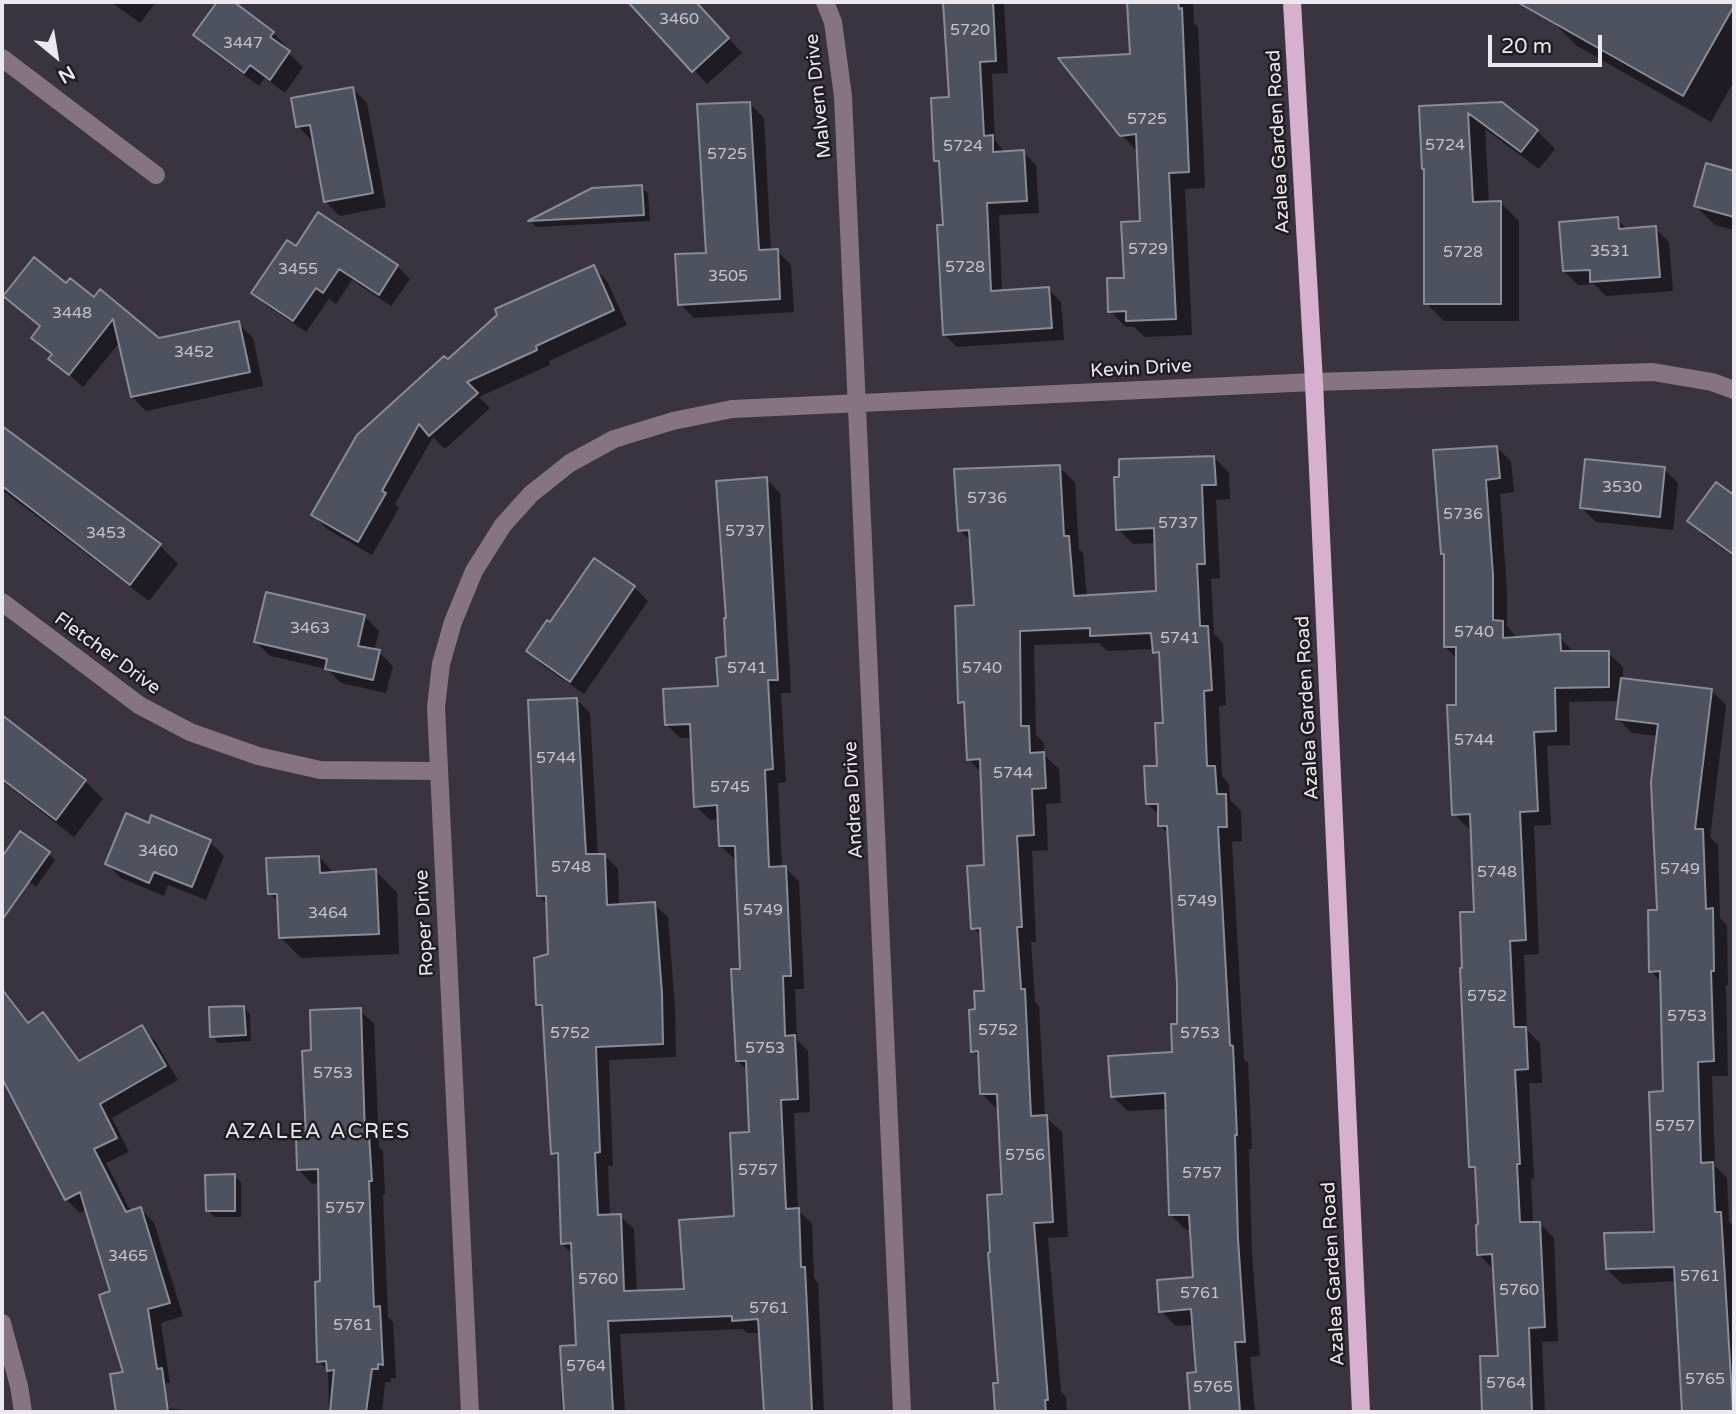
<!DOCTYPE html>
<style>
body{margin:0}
#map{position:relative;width:1736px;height:1414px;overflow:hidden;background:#393440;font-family:"Varela Round",sans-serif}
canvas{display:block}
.frame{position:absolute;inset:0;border:4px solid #ebe8f0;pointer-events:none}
.north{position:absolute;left:21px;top:21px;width:70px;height:70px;-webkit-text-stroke:5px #1f1d22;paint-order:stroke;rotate:150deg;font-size:19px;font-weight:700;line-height:28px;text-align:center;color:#ebe8f0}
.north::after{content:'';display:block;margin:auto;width:24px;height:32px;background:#ebe8f0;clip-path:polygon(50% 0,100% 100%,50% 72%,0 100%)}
.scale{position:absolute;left:1488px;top:35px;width:114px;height:32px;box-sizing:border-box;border:4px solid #ebe8f0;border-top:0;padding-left:9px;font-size:21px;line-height:24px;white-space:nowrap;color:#ebe8f0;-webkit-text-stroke:5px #1f1d22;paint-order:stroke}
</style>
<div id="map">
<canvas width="1736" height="1414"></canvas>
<div class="frame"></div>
<div class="north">N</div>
<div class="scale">20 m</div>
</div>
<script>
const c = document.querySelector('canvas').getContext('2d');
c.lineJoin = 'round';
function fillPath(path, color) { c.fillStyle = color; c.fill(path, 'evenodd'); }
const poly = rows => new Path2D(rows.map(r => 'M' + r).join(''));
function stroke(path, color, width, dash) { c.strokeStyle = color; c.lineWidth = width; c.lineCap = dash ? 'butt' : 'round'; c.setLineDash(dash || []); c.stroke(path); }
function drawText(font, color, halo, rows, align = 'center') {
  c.font = font + ' "Varela Round",sans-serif'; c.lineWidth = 5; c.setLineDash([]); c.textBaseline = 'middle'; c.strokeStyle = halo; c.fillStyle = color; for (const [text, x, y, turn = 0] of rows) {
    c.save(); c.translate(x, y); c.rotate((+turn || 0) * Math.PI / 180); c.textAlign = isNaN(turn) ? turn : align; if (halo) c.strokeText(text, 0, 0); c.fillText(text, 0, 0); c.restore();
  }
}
const shadow = poly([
 [111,2,156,2,140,23],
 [219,2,231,2,273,33,287,47,285,50,303,67,285,93,265,78,259,86,209,49,195,35],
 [630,2,695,2,742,53,707,84],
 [945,2,1004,2,1008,73,992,74,995,140,1005,153,1023,152,1036,165,1039,213,999,215,1002,292,1048,289,1061,302,1064,340,957,347,944,334,945,226,941,165,936,161,951,98],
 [1129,2,1193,2,1194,23,1198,27,1205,188,1185,189,1192,335,1145,337,1134,327,1126,327,1110,311,1126,279,1142,223,1138,152,1121,135,1132,55],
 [1560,2,1734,2,1734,81,1711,122,1577,46,1550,19],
 [353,89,367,103,386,207,340,216,326,202,315,140,312,141,298,126],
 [750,104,764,118,771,251,777,251,791,265,794,312,694,318,680,304,707,254],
 [1501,104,1537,131,1555,149,1539,169,1485,129,1489,203,1501,203,1519,221,1519,321,1444,321,1426,303,1426,171,1421,108],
 [1707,166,1734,173,1734,230,1715,225,1696,206],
 [642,187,648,194,650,221,536,227,531,221,593,189],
 [319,215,397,266,410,279,391,306,352,280,336,304,329,299,306,332,266,305,254,293,297,248],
 [1617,219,1628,230,1655,228,1669,242,1673,291,1606,296,1594,284,1578,285,1564,271],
 [593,267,607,281,627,325,549,361,550,365,479,397,490,408,445,449,433,437,395,504,399,508,372,555,327,529,313,515],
 [66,285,94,299,159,340,238,323,253,338,263,386,146,411,132,397,120,342,83,387,51,359,53,356,34,337,41,328,5,296],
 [2,427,160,546,178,564,149,601,2,490],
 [1497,447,1511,462,1514,492,1500,494,1507,591,1507,626,1517,638,1559,636,1574,653,1608,653,1623,667,1623,680,1711,690,1726,705,1710,837,1718,845,1720,918,1727,925,1728,985,1726,985,1728,1076,1712,1076,1715,1166,1727,1178,1729,1222,1734,1227,1734,1412,1684,1412,1677,1281,1622,1284,1607,1269,1656,1233,1665,1093,1662,983,1651,971,1659,912,1658,736,1632,733,1617,718,1620,701,1569,702,1570,745,1547,746,1551,825,1534,826,1539,954,1524,955,1527,1030,1540,1043,1542,1083,1529,1083,1534,1178,1531,1178,1533,1224,1539,1223,1554,1238,1558,1341,1542,1342,1545,1412,1484,1412,1482,1358,1499,1357,1493,1269,1479,1254,1480,1226,1478,1173,1470,1166,1476,914,1472,829,1469,829,1454,814,1458,659,1445,647,1446,557,1443,553],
 [1214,457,1229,473,1230,499,1216,500,1220,578,1211,579,1214,634,1223,643,1226,705,1219,706,1222,776,1229,784,1230,800,1241,811,1242,841,1232,842,1244,1059,1248,1063,1252,1149,1249,1149,1252,1255,1260,1356,1250,1357,1255,1412,1192,1412,1189,1375,1198,1374,1194,1325,1176,1326,1161,1311,1195,1279,1192,1230,1186,1230,1170,1214,1167,1109,1128,1111,1112,1096,1174,1054,1179,1026,1169,835,1160,825,1160,816,1147,803,1159,767,1165,724,1161,658,1154,649,1107,651,1099,643,1034,645,1036,735,1044,743,1044,755,1059,769,1061,803,1046,804,1048,850,1032,851,1036,942,1031,942,1035,1002,1039,1006,1045,1116,1062,1132,1068,1237,1048,1238,1061,1392,1066,1397,1067,1412,997,1412,995,1385,1000,1385,1004,1196,1000,1109,997,1109,982,1094,980,1058,973,1051,977,1011,986,992,982,937,973,928,986,867,983,774,968,759,966,708,960,702,976,607,972,542,959,530,1059,467,1075,482,1079,549,1083,553,1087,597,1158,593,1156,543,1133,544,1118,529],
 [1664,469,1678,483,1673,530,1596,522,1582,508],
 [766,479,780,493,791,693,781,693,786,782,778,783,782,868,785,868,799,881,804,987,804,989,795,989,797,1040,808,1051,810,1112,794,1113,798,1210,812,1224,814,1278,818,1283,824,1412,766,1412,761,1333,747,1333,743,1329,620,1334,625,1412,562,1412,561,1391,564,1391,577,1346,573,1255,562,1244,559,1159,553,1153,544,1011,538,1005,550,955,548,905,539,895,576,699,590,713,598,856,605,856,618,869,619,906,654,904,668,917,675,1008,676,1057,609,1060,613,1166,608,1166,610,1216,620,1216,634,1229,637,1293,686,1290,736,1218,751,1134,748,1071,737,1060,742,971,737,859,734,859,721,846,719,819,710,820,696,806,692,738,680,738,666,724,720,688],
 [1716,484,1734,497,1734,557,1703,535,1689,521],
 [634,587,648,601,584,694,542,665,528,651],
 [267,594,365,617,379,631,374,651,379,652,393,666,386,693,341,683,327,669,270,656,256,642],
 [6,720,85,781,103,799,74,837,2,781,2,725],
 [150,825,210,842,224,856,206,900,168,885,164,896,121,878,107,864],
 [21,833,55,860,36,887,2,860],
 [319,857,335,874,375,871,397,892,399,954,301,958,280,937,279,903,270,893],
 [2,987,30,1024,43,1015,56,1028,81,1062,141,1027,155,1041,178,1080,112,1118,129,1152,106,1163,131,1212,141,1209,154,1223,183,1316,161,1323,170,1383,138,1384,87,1209,80,1213,66,1199,9,1085,2,1075],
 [244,1007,250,1014,251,1041,219,1043,212,1036],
 [360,1010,374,1024,379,1147,383,1151,385,1194,383,1195,388,1317,393,1322,396,1378,391,1378,391,1382,385,1382,382,1412,329,1412,328,1371,319,1361,322,1283,320,1183,312,1184,298,1169,308,1139,313,1052],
 [234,1176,241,1182,241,1217,214,1217,208,1210],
 [116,1403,205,1412,118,1412]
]);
const building = poly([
 [217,2,234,2,274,32,270,37,290,51,270,80,250,65,244,73,193,35,217,2],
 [628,2,696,2,729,38,692,72,628,2],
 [943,2,993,2,996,61,980,62,984,136,993,135,993,152,1024,150,1027,201,987,203,991,291,1049,287,1052,328,943,335,937,225,943,225,939,161,934,161,931,98,949,97,943,2],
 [1127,2,1178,2,1179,9,1182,8,1189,172,1169,173,1176,319,1126,321,1126,311,1108,312,1107,278,1124,278,1121,222,1140,221,1136,134,1120,136,1058,58,1130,54,1127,2],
 [1517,2,1734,2,1734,6,1683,96,1517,2],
 [353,87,373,193,324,202,310,125,296,127,291,98,353,87],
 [750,102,759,250,778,249,780,299,678,305,675,254,706,253,697,104,750,102],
 [1502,102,1538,130,1521,152,1468,113,1473,202,1501,201,1501,304,1424,304,1424,169,1422,169,1419,106,1502,102],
 [1706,163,1734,171,1734,217,1694,206,1706,163],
 [642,185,644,215,528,221,592,188,642,185],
 [318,212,398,265,379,295,339,269,323,293,316,288,293,321,251,293,287,240,296,246,318,212],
 [1618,217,1619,229,1656,226,1660,277,1590,282,1590,270,1563,271,1559,222,1618,217],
 [34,257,66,283,70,278,94,297,100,289,159,338,239,321,250,372,131,397,113,319,69,375,48,359,52,354,31,338,40,326,3,296,34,257],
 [594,265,614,310,536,346,537,350,467,382,478,393,429,436,419,424,382,491,386,493,358,542,311,515,357,435,444,356,448,359,497,315,495,309,594,265],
 [2,426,161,544,130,585,2,486,2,426],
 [1497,446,1500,478,1486,480,1493,575,1493,620,1503,621,1503,638,1560,634,1561,651,1609,651,1609,687,1555,688,1556,731,1534,732,1538,811,1520,812,1526,940,1510,941,1514,1027,1526,1027,1528,1069,1515,1070,1520,1164,1517,1164,1520,1222,1540,1222,1545,1327,1529,1328,1532,1412,1482,1412,1480,1356,1498,1356,1492,1254,1477,1255,1476,1225,1478,1224,1475,1167,1469,1167,1460,968,1462,968,1460,912,1474,912,1470,814,1452,815,1447,705,1456,705,1456,647,1444,647,1444,554,1441,554,1433,450,1497,446],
 [1214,456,1216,485,1202,485,1205,564,1197,564,1200,626,1208,626,1212,690,1204,691,1207,766,1215,766,1217,794,1226,794,1227,827,1218,827,1230,1045,1233,1046,1237,1135,1235,1135,1238,1239,1245,1342,1235,1342,1240,1412,1190,1412,1187,1373,1196,1372,1191,1309,1159,1312,1157,1280,1193,1277,1189,1215,1169,1215,1165,1093,1111,1097,1108,1056,1172,1052,1171,1024,1177,1024,1177,984,1167,826,1158,826,1158,804,1146,804,1144,766,1157,766,1155,723,1163,723,1159,652,1153,653,1151,633,1090,636,1090,628,1020,631,1021,726,1029,726,1030,753,1044,752,1046,788,1032,789,1034,835,1017,836,1022,927,1017,927,1021,989,1025,989,1031,1116,1047,1115,1053,1222,1034,1223,1048,1400,1045,1400,1046,1412,995,1412,993,1383,998,1383,988,1253,990,1252,987,1195,1002,1194,997,1094,980,1094,978,1051,971,1052,969,1010,975,1009,974,991,984,991,980,928,971,929,967,866,984,865,980,759,967,760,964,702,958,703,955,606,974,605,969,530,958,531,954,469,1060,465,1064,536,1069,536,1074,596,1156,591,1154,528,1116,530,1114,477,1119,477,1119,459,1214,456],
 [1585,459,1665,467,1660,517,1580,508,1585,459],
 [767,477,778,680,768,680,773,769,765,770,769,867,786,866,791,972,791,976,783,976,785,1036,795,1035,798,1099,781,1100,786,1209,799,1208,801,1267,805,1267,812,1412,764,1412,758,1319,732,1321,732,1316,608,1321,613,1412,564,1412,560,1346,576,1345,571,1243,561,1244,558,1153,551,1154,542,1005,536,1005,534,958,548,954,546,896,537,896,528,700,577,698,586,854,605,854,607,905,655,902,662,993,663,1044,596,1047,600,1152,595,1153,598,1215,621,1214,624,1291,684,1289,679,1220,734,1216,730,1133,749,1132,746,1061,736,1061,731,969,740,969,735,846,719,846,717,805,694,807,690,724,665,725,663,689,718,686,716,658,726,656,724,618,726,618,716,481,767,477],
 [1716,482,1734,495,1734,555,1687,521,1716,482],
 [594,558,635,586,570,682,526,651,547,620,550,622,594,558],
 [266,592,365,615,358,646,380,650,373,680,325,669,327,659,254,642,266,592],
 [1621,678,1712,689,1695,829,1703,829,1706,909,1713,908,1714,971,1711,971,1714,1061,1698,1062,1701,1163,1713,1162,1715,1212,1721,1212,1733,1412,1682,1412,1674,1267,1606,1269,1604,1233,1654,1232,1649,1092,1663,1091,1660,971,1649,972,1648,910,1657,910,1651,782,1658,724,1616,719,1621,678],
 [2,715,86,780,56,820,2,779,2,715],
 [126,813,149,823,151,815,211,840,192,887,154,872,149,883,105,864,126,813],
 [20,831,50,852,2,920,2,857,20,831],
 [319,856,320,873,376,869,379,934,279,938,277,894,268,894,266,858,319,856],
 [2,989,28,1023,43,1012,79,1061,142,1025,166,1066,100,1104,117,1138,94,1149,126,1212,141,1207,170,1303,148,1309,157,1369,162,1368,168,1412,116,1412,110,1374,123,1372,99,1295,110,1291,80,1192,65,1200,2,1078,2,989],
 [244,1006,246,1035,210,1037,209,1007,244,1006],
 [361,1008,365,1136,369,1135,372,1181,369,1181,374,1307,380,1306,383,1365,378,1364,378,1369,372,1369,366,1412,330,1412,334,1370,327,1371,326,1361,317,1362,315,1282,320,1281,318,1169,297,1170,296,1137,306,1137,302,1051,311,1050,310,1010,361,1008],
 [235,1174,235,1211,206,1211,205,1175,235,1174]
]);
const minor = poly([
 [825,2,833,22,843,96,902,1412],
 [2,58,156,175],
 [2,602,139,705,190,732,258,756,320,770,439,771],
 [2,1323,19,1386,23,1412],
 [470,1412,436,707,441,664,453,622,474,571,503,525,531,494,570,463,614,439,673,421,732,409,1314,382,1653,372,1712,382,1734,390]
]);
const major = poly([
 [1292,2,1314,382,1361,1412]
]);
const numberNames = [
 ["3460",679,20],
 ["5720",970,31],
 ["3447",243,44],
 ["5725",1147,120],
 ["5724",1445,146],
 ["5724",963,147],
 ["5725",727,155],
 ["5729",1148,250],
 ["3531",1610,252],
 ["5728",1463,253],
 ["5728",965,268],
 ["3455",298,270],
 ["3505",728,277],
 ["3448",72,314],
 ["3452",194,353],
 ["3530",1622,488],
 ["5736",987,499],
 ["5736",1463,515],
 ["5737",1178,524],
 ["5737",745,532],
 ["3453",106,534],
 ["3463",310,629],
 ["5740",1474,633],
 ["5741",1180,639],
 ["5741",747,669],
 ["5740",982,669],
 ["5744",1474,741],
 ["5744",556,759],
 ["5744",1013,774],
 ["5745",730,788],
 ["3460",158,852],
 ["5748",571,868],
 ["5749",1680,870],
 ["5748",1497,873],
 ["5749",1197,902],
 ["5749",763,911],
 ["3464",328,914],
 ["5752",1487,997],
 ["5753",1687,1017],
 ["5752",998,1031],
 ["5752",570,1034],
 ["5753",1200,1034],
 ["5753",765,1049],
 ["5753",333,1074],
 ["5757",1675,1127],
 ["5756",1025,1156],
 ["5757",758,1171],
 ["5757",1202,1174],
 ["5757",345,1209],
 ["3465",128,1257],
 ["5761",1700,1277],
 ["5760",598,1280],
 ["5760",1519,1291],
 ["5761",1200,1294],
 ["5761",769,1309],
 ["5761",353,1326],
 ["5764",586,1367],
 ["5765",1705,1380],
 ["5764",1506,1384],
 ["5765",1213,1388]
];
const streetNames = [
 ["Malvern Drive",819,96,-96],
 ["Azalea Garden Road",1279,142,-93],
 ["Kevin Drive",1141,369,-3],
 ["Fletcher Drive",107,654,36],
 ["Azalea Garden Road",1308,708,-93],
 ["Andrea Drive",854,800,-93],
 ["Roper Drive",425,923,-93],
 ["Azalea Garden Road",1334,1274,-93]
];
const neighbourhoodNames = [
 ["AZALEA ACRES",318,1132]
];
fillPath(shadow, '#0007');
fillPath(building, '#4e525e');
stroke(building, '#888c99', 2);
stroke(minor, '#877483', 18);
stroke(major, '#d7b0ce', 18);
drawText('16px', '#c4c2cc', null, numberNames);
drawText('19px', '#ebe8f0', '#1f1d22', streetNames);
c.letterSpacing = '2px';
drawText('21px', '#ebe8f0', '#1f1d22', neighbourhoodNames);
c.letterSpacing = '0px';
</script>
